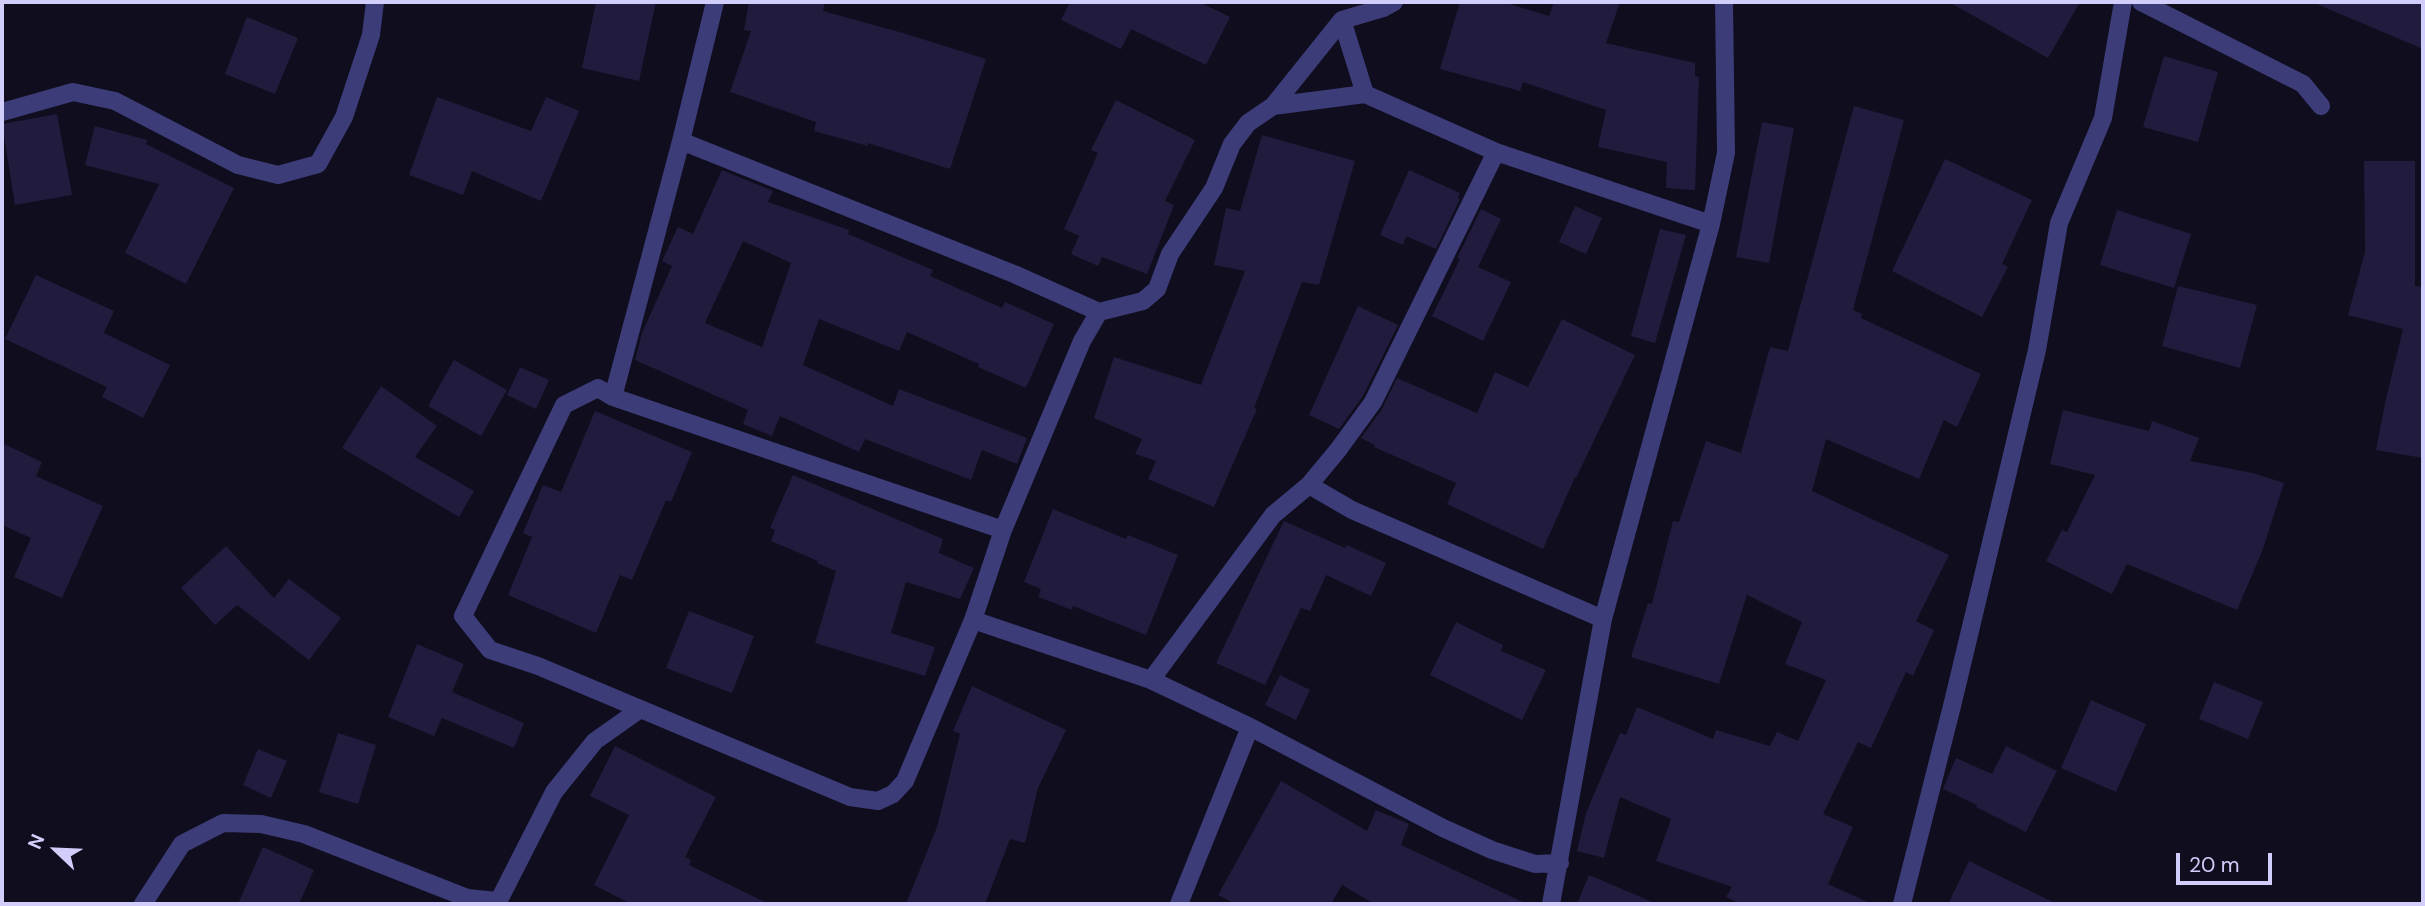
<!DOCTYPE html>
<style>
body{margin:0}
#map{position:relative;width:2425px;height:906px;overflow:hidden;background:#100d1e;font-family:"DM Sans",sans-serif}
canvas{display:block}
.frame{position:absolute;inset:0;border:4px solid #d2cefc;pointer-events:none}
.north{position:absolute;left:21px;top:815px;width:70px;height:70px;-webkit-text-stroke:5px #100d1e;paint-order:stroke;rotate:293deg;font-size:19px;font-weight:700;line-height:28px;text-align:center;color:#d2cefc}
.north::after{content:'';display:block;margin:auto;width:24px;height:32px;background:#d2cefc;clip-path:polygon(50% 0,100% 100%,50% 72%,0 100%)}
.scale{position:absolute;left:2176px;top:853px;width:96px;height:32px;box-sizing:border-box;border:4px solid #d2cefc;border-top:0;padding-left:9px;font-size:21px;line-height:24px;white-space:nowrap;color:#d2cefc;-webkit-text-stroke:5px #100d1e;paint-order:stroke}
</style>
<div id="map">
<canvas width="2425" height="906"></canvas>
<div class="frame"></div>
<div class="north">N</div>
<div class="scale">20 m</div>
</div>
<script>
const c = document.querySelector('canvas').getContext('2d');
c.lineJoin = 'round';
function fillPath(path, color) { c.fillStyle = color; c.fill(path, 'evenodd'); }
const poly = rows => new Path2D(rows.map(r => 'M' + r).join(''));
function stroke(path, color, width, dash) { c.strokeStyle = color; c.lineWidth = width; c.lineCap = dash ? 'butt' : 'round'; c.setLineDash(dash || []); c.stroke(path); }
const building = poly([
 [596,2,656,2,639,81,582,68],
 [749,2,825,2,823,11,903,33,986,59,950,169,868,143,868,146,814,131,816,122,730,92,751,31,744,30],
 [1070,2,1199,2,1230,17,1206,65,1131,29,1121,49,1061,20],
 [1460,2,1503,2,1549,16,1554,2,1620,2,1606,43,1695,63,1695,76,1699,77,1695,190,1666,188,1667,162,1598,147,1606,110,1523,82,1520,91,1440,69],
 [1949,2,2080,2,2048,58],
 [2312,2,2423,2,2423,49],
 [247,17,298,38,275,94,225,74],
 [2164,56,2218,72,2198,142,2143,127],
 [437,97,531,131,546,97,579,111,541,201,472,171,463,195,409,175],
 [1116,100,1195,140,1165,201,1174,205,1147,274,1102,257,1098,266,1071,254,1079,236,1064,229,1098,153,1091,150],
 [1854,106,1904,120,1853,310,1862,314,1861,318,1981,374,1957,427,1944,420,1919,479,1826,439,1812,491,1949,555,1916,621,1934,630,1913,676,1906,672,1871,748,1858,742,1823,814,1853,827,1828,884,1872,904,1741,904,1726,897,1732,887,1656,861,1671,819,1620,797,1604,858,1577,851,1586,813,1620,733,1626,735,1637,707,1713,739,1716,730,1770,746,1777,732,1798,741,1826,680,1785,664,1802,622,1747,595,1719,684,1631,657,1648,603,1652,604,1673,521,1679,522,1706,441,1741,453,1770,347,1788,351],
 [57,114,72,195,15,205,2,124],
 [1762,122,1794,128,1769,263,1736,257],
 [95,126,147,140,146,144,234,188,186,284,125,253,159,184,85,165],
 [1262,135,1355,161,1319,285,1302,282,1254,408,1257,409,1214,507,1148,479,1156,461,1135,454,1142,439,1094,418,1114,357,1201,385,1245,271,1214,265,1226,208,1240,211],
 [1945,159,2032,200,2002,264,2008,267,1982,317,1892,271],
 [2364,161,2415,161,2415,286,2423,287,2423,458,2376,450,2385,403,2403,329,2348,315,2365,252],
 [722,170,773,191,768,202,849,230,848,234,933,270,930,276,1002,308,1005,302,1054,324,1026,388,978,367,979,364,907,332,899,351,819,319,803,365,893,406,899,389,1027,438,1017,464,982,450,971,480,865,439,859,452,780,416,772,436,743,424,748,410,635,360,642,333,672,266,662,261,678,227,693,234],
 [743,241,791,263,762,347,705,323],
 [1409,170,1460,193,1458,198,1460,199,1436,249,1406,236,1403,245,1380,235],
 [1575,206,1602,218,1586,254,1559,242],
 [1481,209,1501,219,1478,267,1511,282,1483,341,1432,316,1460,259,1457,258],
 [2117,210,2191,234,2174,288,2100,265],
 [1660,229,1686,235,1655,343,1631,336],
 [36,275,114,311,104,333,170,365,143,418,102,397,107,387,5,339],
 [2178,286,2257,305,2240,368,2162,346],
 [1358,306,1398,325,1363,396,1339,429,1309,415],
 [1562,319,1635,355,1576,478,1575,477,1543,549,1447,504,1456,483,1374,447,1375,445,1361,438,1382,409,1397,378,1477,413,1495,372,1528,387],
 [454,360,507,390,481,436,428,406],
 [520,367,549,380,536,409,507,395],
 [381,386,437,426,415,457,474,491,459,517,342,448],
 [2063,410,2149,431,2152,421,2199,438,2190,461,2253,473,2284,483,2263,549,2237,610,2127,564,2112,594,2046,561,2062,530,2067,532,2095,475,2050,464],
 [595,411,692,452,671,502,666,500,632,580,620,575,596,633,508,595,532,537,523,533,543,485,561,492],
 [2,443,42,462,36,476,103,506,62,598,14,577,31,538,2,525],
 [793,475,943,539,939,553,974,568,960,599,906,582,891,633,935,647,925,676,815,643,836,571,817,563,818,561,771,541,775,530,770,528],
 [1053,509,1126,539,1128,535,1178,555,1146,635,1073,606,1072,610,1038,597,1041,589,1024,582],
 [1284,521,1345,548,1347,545,1386,563,1371,596,1326,575,1310,611,1301,608,1265,685,1216,663],
 [226,546,274,598,289,579,341,618,309,660,237,605,215,625,181,588],
 [689,611,754,636,732,693,666,668],
 [1456,622,1503,645,1501,651,1546,670,1522,720,1430,675],
 [417,644,464,664,452,692,524,723,514,748,442,718,434,736,388,717],
 [1280,675,1310,690,1296,720,1265,705],
 [2214,682,2263,702,2248,739,2199,719],
 [972,686,1066,730,1038,788,1025,843,1010,839,985,904,906,904,937,827,960,734,953,731],
 [2091,700,2146,724,2116,792,2061,768],
 [338,733,376,745,358,804,319,792],
 [615,746,716,797,685,857,691,860,689,865,769,904,631,904,594,885,629,815,590,796],
 [2006,746,2057,771,2026,832,1976,807,1977,805,1943,789,1956,758,1992,774],
 [258,749,287,761,271,798,243,785],
 [1281,781,1367,831,1376,810,1409,824,1401,845,1527,904,1374,904,1342,885,1331,904,1235,904,1218,895],
 [263,847,314,870,299,904,238,904],
 [1969,861,2057,904,1948,904],
 [1589,875,1657,904,1577,904]
]);
const street = poly([
 [2141,2,2303,84,2321,106],
 [1342,20,1365,94,1496,152,1711,224],
 [1273,106,1342,20,1383,8,1394,2],
 [2,112,73,92,115,101,238,165,278,175,318,164,344,117,371,35,375,2],
 [681,141,1014,274,1099,312],
 [613,397,681,141,715,2],
 [1309,485,1338,450,1373,402,1496,152],
 [1003,530,613,397,598,388,564,405,463,616,490,650,538,666,850,797,878,801,893,794,905,781,973,620,1003,530,1082,341,1099,312,1143,301,1157,289,1170,254,1214,188,1232,144,1248,123,1273,106,1365,94],
 [973,620,1151,680,1250,727,1443,828,1492,850,1535,864,1560,863],
 [1151,680,1273,515,1309,485,1352,510,1603,619],
 [143,904,182,844,223,823,261,824,304,834,467,898,497,901],
 [497,904,554,792,595,741,639,710],
 [1179,904,1250,727],
 [1551,904,1603,619,1711,224,1726,153,1724,2],
 [1902,904,1953,702,2037,350,2059,223,2103,118,2123,2]
]);
fillPath(building, '#211b3d');
stroke(street, '#3c3c79', 18);
</script>
